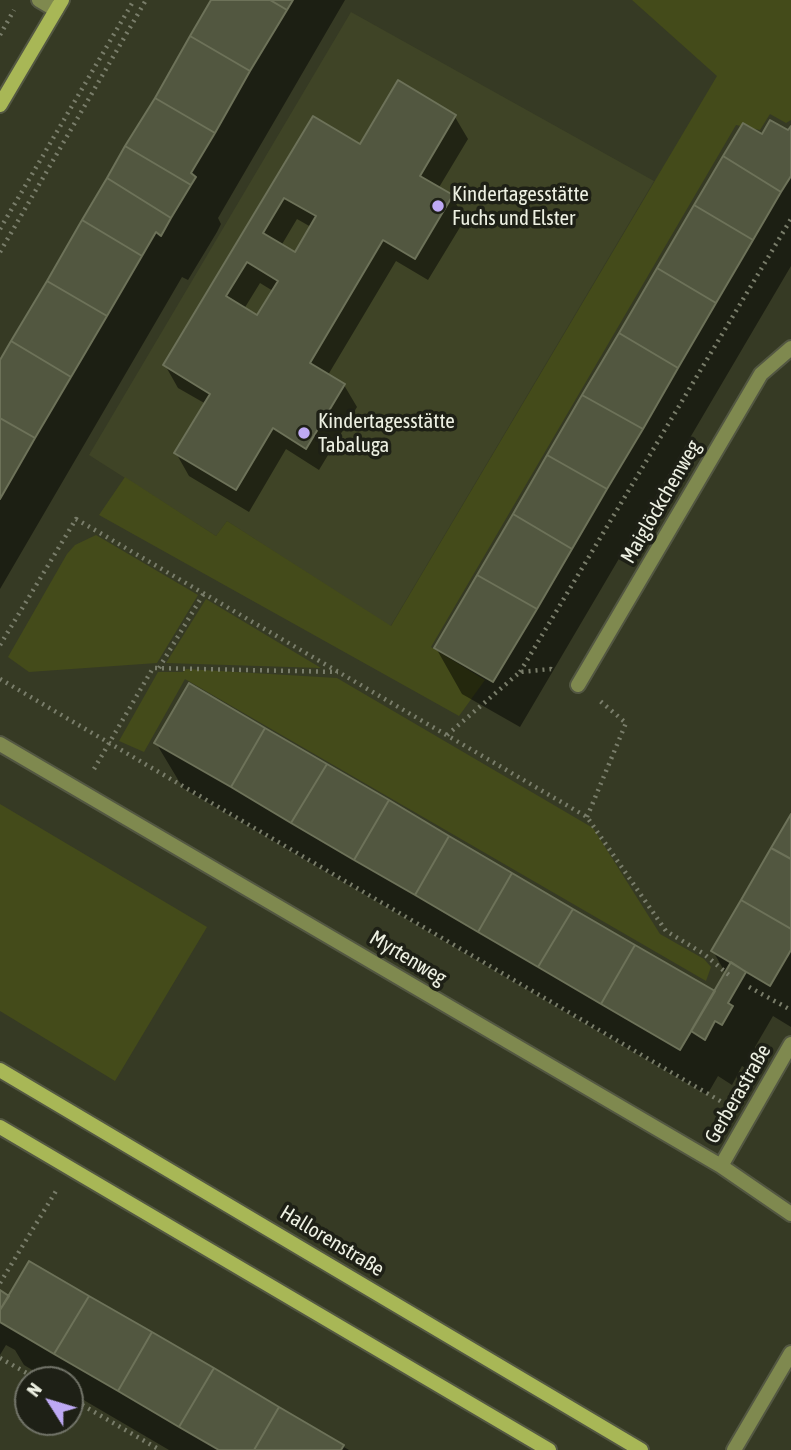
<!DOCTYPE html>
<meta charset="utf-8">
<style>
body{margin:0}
#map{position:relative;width:791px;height:1450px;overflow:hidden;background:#363a24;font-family:"Asap Condensed",sans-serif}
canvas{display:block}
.north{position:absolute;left:14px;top:1366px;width:70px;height:70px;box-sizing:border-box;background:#1e2016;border:2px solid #717368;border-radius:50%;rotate:307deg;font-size:19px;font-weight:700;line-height:28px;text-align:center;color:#edf0e2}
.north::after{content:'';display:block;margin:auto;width:24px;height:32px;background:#bea9f4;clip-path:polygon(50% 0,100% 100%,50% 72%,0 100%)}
</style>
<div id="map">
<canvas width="791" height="1450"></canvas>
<div class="north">N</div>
</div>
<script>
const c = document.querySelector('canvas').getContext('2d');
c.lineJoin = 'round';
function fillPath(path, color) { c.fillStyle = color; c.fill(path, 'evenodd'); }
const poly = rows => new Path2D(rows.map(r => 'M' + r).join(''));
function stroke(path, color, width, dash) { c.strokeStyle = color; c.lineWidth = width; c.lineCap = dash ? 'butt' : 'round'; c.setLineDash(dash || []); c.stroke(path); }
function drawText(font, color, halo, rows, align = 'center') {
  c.font = font + ' "Asap Condensed",sans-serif'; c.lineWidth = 7; c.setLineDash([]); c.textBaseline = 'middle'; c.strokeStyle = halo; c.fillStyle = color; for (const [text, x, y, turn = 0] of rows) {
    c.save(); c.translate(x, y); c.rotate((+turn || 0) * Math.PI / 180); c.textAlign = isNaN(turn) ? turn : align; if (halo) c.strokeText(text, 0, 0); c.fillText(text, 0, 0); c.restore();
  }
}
const built = poly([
 [351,12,654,181,390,627,227,521,216,536,89,455]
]);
const green = poly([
 [632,0,791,0,791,120,786,123,770,114,760,130,736,125,431,647,485,680,459,716,99,515,125,477,216,536,227,521,391,626,717,76],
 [96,535,198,595,157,663,29,672,8,657,67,554,75,545],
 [206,599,321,668,166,663],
 [186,669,337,678,593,828,660,934,704,959,711,967,706,981,185,679,144,752,119,741,158,672,183,672],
 [0,804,207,927,115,1081,0,1011]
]);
const shadow = poly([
 [214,0,345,0,218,218,221,224,217,232,188,280,182,277,0,589,0,364],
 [455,117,468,139,438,189,452,197,465,219,428,280,396,261,328,375,344,385,357,407,319,470,286,449,249,512,189,476,176,453,206,404,178,388,165,365,314,118,360,146],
 [297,219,311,227,295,254,281,246],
 [260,283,273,291,258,317,244,309],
 [791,129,791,266,520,727,462,694,436,648,762,136,789,133],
 [156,743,715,994,726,974,713,951,791,818,791,1027,773,1016,755,1047,758,1053,749,1070,742,1066,732,1085,718,1076,707,1095,183,788],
 [30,1263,349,1450,169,1450,70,1392,70,1380,49,1380,24,1365,15,1350,6,1345,0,1355,0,1292,9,1298]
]);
const building = poly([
 [211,0,270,0,287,10,250,71,190,36,211,0],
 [270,0,293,0,287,10,270,0],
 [190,36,250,71,215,133,155,98,190,36],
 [398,80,456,115,420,176,453,195,415,259,383,240,310,363,345,384,306,449,273,428,236,490,174,453,210,394,163,365,313,116,360,144,398,80],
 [284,198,316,216,295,252,263,233,284,198],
 [247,262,278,281,257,315,226,296,247,262],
 [155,98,215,133,191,173,196,177,191,185,125,146,155,98],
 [770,120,788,130,791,126,791,176,781,192,723,156,743,123,762,134,770,120],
 [125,146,191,185,171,218,107,178,125,146],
 [723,156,781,192,753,240,694,205,723,156],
 [107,178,171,218,161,236,156,232,142,256,82,220,107,178],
 [694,205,753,240,716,303,657,268,694,205],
 [82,220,142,256,107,316,47,281,82,220],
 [657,268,716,303,678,368,619,333,657,268],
 [47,281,107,316,71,377,11,341,47,281],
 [619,333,678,368,643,429,582,395,619,333],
 [11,341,71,377,35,438,0,418,0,360,11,341],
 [582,395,643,429,607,489,547,455,582,395],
 [0,418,35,438,0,499,0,418],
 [547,455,607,489,572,549,513,514,547,455],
 [513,514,572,549,537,609,477,575,513,514],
 [477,575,537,609,493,682,434,648,477,575],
 [189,683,265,728,231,787,154,743,189,683],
 [265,728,327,764,291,823,231,787,265,728],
 [327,764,389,800,354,860,291,823,327,764],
 [389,800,449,836,415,895,354,860,389,800],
 [791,814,791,859,771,848,791,814],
 [449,836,512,873,478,932,415,895,449,836],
 [771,848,791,859,791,929,741,900,771,848],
 [512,873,573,909,538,967,478,932,512,873],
 [741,900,791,929,791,950,770,986,711,951,741,900],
 [573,909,635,945,601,1004,538,967,573,909],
 [635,945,715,991,680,1050,601,1004,635,945],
 [731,962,746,972,728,1003,733,1006,722,1025,715,1021,705,1040,691,1031,731,962],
 [29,1261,89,1296,54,1354,0,1322,0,1310,29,1261],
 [0,1290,9,1296,0,1310,0,1290],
 [89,1296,152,1332,118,1391,54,1354,89,1296],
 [152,1332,214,1368,179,1427,118,1391,152,1332],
 [214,1368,279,1407,254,1450,219,1450,179,1427,214,1368],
 [279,1407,344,1445,341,1450,254,1450,279,1407]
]);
const path = poly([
 [0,35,14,10],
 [0,229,134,0],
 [0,252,146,0],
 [0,645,76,519,587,817,666,931,704,954,729,975],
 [159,668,204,593],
 [520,672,791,219],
 [0,679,727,1105],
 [447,735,520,672,551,669,555,672],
 [94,769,153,668,338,672],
 [587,817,626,723,600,701],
 [749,987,791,1010],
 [0,1283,56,1191],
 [0,1358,39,1380],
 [70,1398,160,1450]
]);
const lane = poly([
 [39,0,56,10]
]);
const street = poly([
 [578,685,761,374,791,348],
 [0,744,721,1166,791,1214],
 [721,1166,791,1044],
 [734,1450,791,1353]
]);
const secondary = poly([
 [0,105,62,0],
 [0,1070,641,1450],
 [0,1127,549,1450]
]);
const markers = [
 [438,206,7,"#bea9f4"],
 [304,433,7,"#bea9f4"]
];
const poiNames = [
 ["Kindertagesstätte",452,194],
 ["Fuchs und Elster",452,218],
 ["Kindertagesstätte",318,421],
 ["Tabaluga",318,445]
];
const streetNames = [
 ["Maiglöckchenweg",661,502,-60],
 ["Myrtenweg",408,958,31],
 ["Gerberastraße",738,1094,-60],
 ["Hallorenstraße",332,1241,31]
];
fillPath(built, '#3f4426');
fillPath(green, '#444b1a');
fillPath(shadow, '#0007');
fillPath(building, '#525740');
stroke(building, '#6d7259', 2);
stroke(lane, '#535742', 18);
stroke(street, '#535742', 18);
stroke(secondary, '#535742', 18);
stroke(path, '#797d6a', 4.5, [2, 5]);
stroke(lane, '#7f894f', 14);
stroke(street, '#7f894f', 14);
stroke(secondary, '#a8b756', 14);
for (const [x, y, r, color] of markers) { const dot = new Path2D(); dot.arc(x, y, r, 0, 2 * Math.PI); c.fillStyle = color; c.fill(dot); stroke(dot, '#1e2016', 2.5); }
drawText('21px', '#edf0e2', '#1e2016', poiNames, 'left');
drawText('21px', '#edf0e2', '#1e2016', streetNames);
</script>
